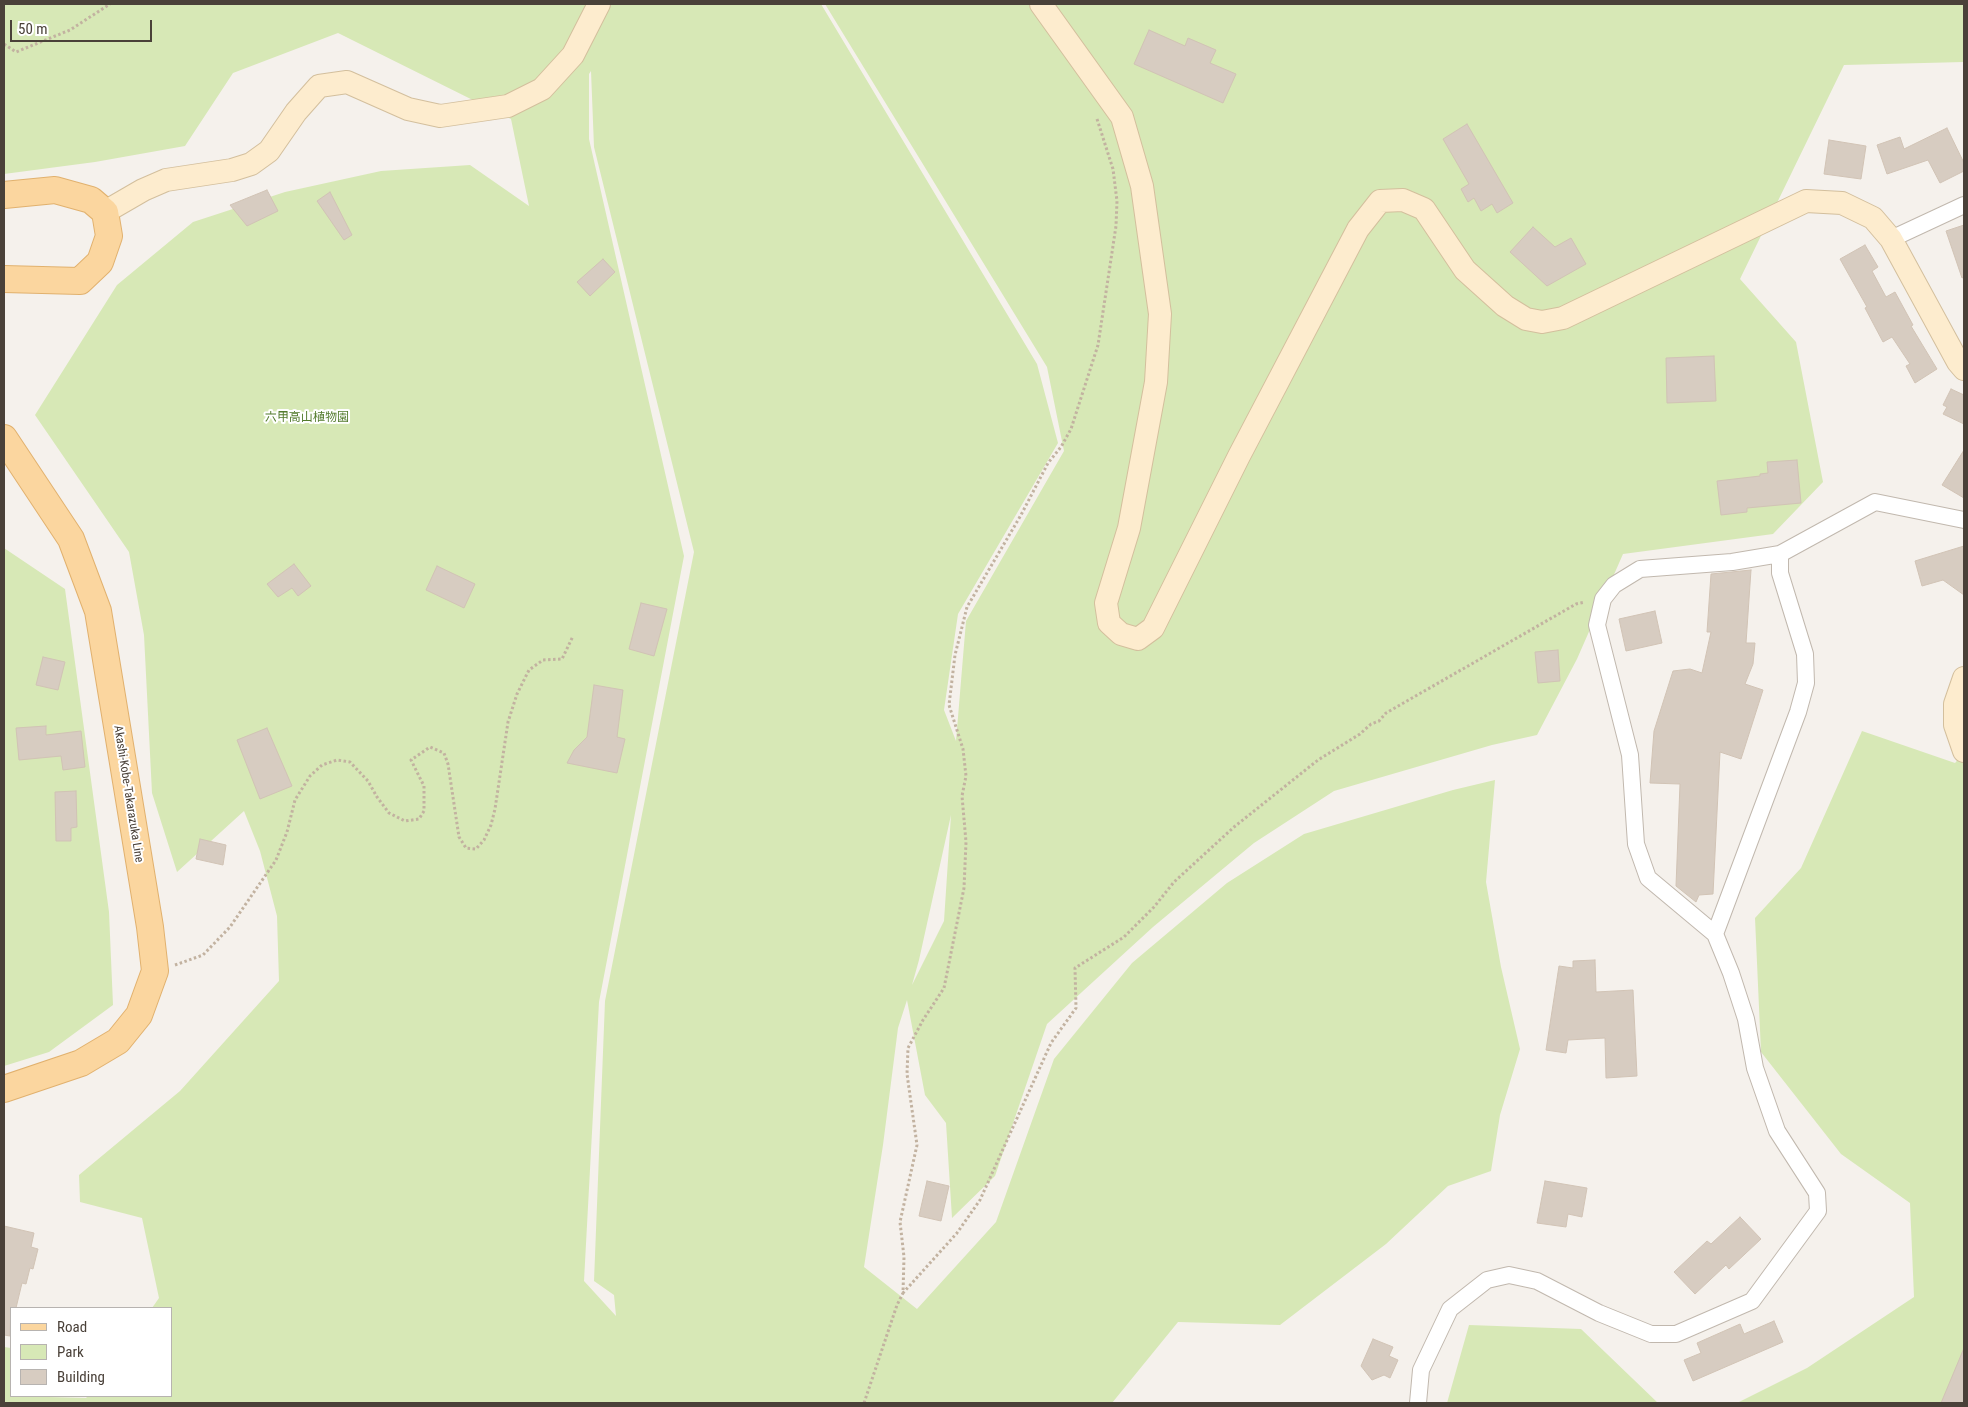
<!DOCTYPE html>
<meta charset="utf-8">
<style>
body{margin:0}
#map{position:relative;width:1968px;height:1407px;overflow:hidden;background:#f5f1ec;font-family:"Roboto Condensed",sans-serif}
canvas{display:block}
.frame{position:absolute;inset:0;border:5px solid #4a4139;pointer-events:none}
.legend{position:absolute;left:10px;top:1307px;width:162px;height:90px;box-sizing:border-box;background:#fff;border:1px solid #b7b3b0;margin:0;padding:6px 9px;list-style:none;font-size:15px;color:#4a4139}
.legend li{display:flex;align-items:center;gap:10px;height:25px}
.legend b{width:25px;border:1px solid #b7b3b0}
.scale{position:absolute;left:10px;top:20px;width:142px;height:22px;box-sizing:border-box;border:2px solid #4a4139;border-top:0;padding-left:6px;font-size:15px;line-height:18px;white-space:nowrap;color:#4a4139;-webkit-text-stroke:4px #fff;paint-order:stroke}
</style>
<div id="map">
<canvas width="1968" height="1407"></canvas>
<div class="frame"></div>
<ul class="legend">
<li><b style="height:6px;background:#fbd69f"></b>Road</li>
<li><b style="height:14px;background:#d7e8b6"></b>Park</li>
<li><b style="height:14px;background:#d7ccc1"></b>Building</li>
</ul>
<div class="scale">50 m</div>
</div>
<script>
const c = document.querySelector('canvas').getContext('2d');
c.lineJoin = 'round';
function fillPath(path, color) { c.fillStyle = color; c.fill(path, 'evenodd'); }
const poly = rows => new Path2D(rows.map(r => 'M' + r).join(''));
function stroke(path, color, width, dash) { c.strokeStyle = color; c.lineWidth = width; c.lineCap = dash ? 'butt' : 'round'; c.setLineDash(dash || []); c.stroke(path); }
function drawText(font, color, halo, rows, align = 'center') {
  c.font = font + ' "Roboto Condensed","Noto Sans JP",sans-serif'; c.lineWidth = 4; c.setLineDash([]); c.textBaseline = 'middle'; c.strokeStyle = halo; c.fillStyle = color; for (const [text, x, y, turn = 0] of rows) {
    c.save(); c.translate(x, y); c.rotate((+turn || 0) * Math.PI / 180); c.textAlign = isNaN(turn) ? turn : align; if (halo) c.strokeText(text, 0, 0); c.fillText(text, 0, 0); c.restore();
  }
}
const green = poly([
 [4,4,821,4,1037,364,1058,443,958,614,944,710,956,741,966,621,1064,451,1047,367,825,4,1964,4,1964,62,1844,65,1740,279,1796,342,1823,482,1773,534,1623,554,1577,659,1537,735,1492,745,1334,791,1254,843,1153,927,1047,1024,995,1176,952,1218,946,1123,925,1095,907,1000,898,1028,883,1145,864,1267,917,1309,996,1222,1054,1059,1132,963,1227,883,1304,834,1453,790,1495,780,1486,882,1501,967,1520,1049,1500,1115,1491,1171,1448,1186,1386,1244,1280,1325,1178,1322,1112,1403,4,1403,4,1347,11,1348,11,1396,86,1398,88,1396,171,1396,171,1308,152,1308,159,1298,142,1218,80,1202,79,1175,180,1091,279,981,277,916,260,851,244,811,177,872,152,793,144,635,129,552,35,415,117,285,193,222,285,192,381,171,470,165,529,206,511,119,338,33,233,73,185,146,95,162,4,174],
 [591,71,594,147,694,552,605,1001,594,1281,614,1295,616,1316,584,1281,599,1002,684,556,589,139,589,74],
 [951,815,944,921,912,985,919,960],
 [4,548,65,589,109,912,113,1005,49,1052,4,1066],
 [1862,731,1955,763,1964,753,1964,1403,1737,1403,1807,1368,1914,1297,1910,1203,1841,1154,1761,1052,1755,918,1801,868],
 [1469,1325,1581,1329,1658,1403,1447,1403]
]);
const building = poly([
 [1149,30,1185,46,1188,38,1216,50,1210,63,1236,74,1223,103,1134,64,1149,30],
 [1467,124,1513,203,1497,213,1492,204,1481,211,1474,198,1468,202,1461,189,1469,184,1443,139,1467,124],
 [1947,128,1964,163,1964,171,1940,183,1928,160,1887,174,1877,145,1900,137,1904,149,1947,128],
 [1829,140,1866,146,1861,179,1824,174,1829,140],
 [267,190,278,211,247,226,230,205,267,190],
 [330,192,352,235,344,240,317,201,330,192],
 [1964,225,1964,277,1962,278,1946,231,1964,225],
 [1533,227,1555,247,1571,238,1586,264,1547,286,1510,252,1533,227],
 [1865,245,1878,267,1872,271,1886,297,1895,292,1913,325,1911,326,1937,369,1915,383,1906,366,1910,364,1892,337,1883,342,1865,308,1867,307,1840,259,1865,245],
 [603,259,615,272,590,296,577,282,603,259],
 [1714,356,1716,401,1667,403,1666,358,1714,356],
 [1951,389,1964,395,1964,424,1943,414,1947,407,1943,405,1951,389],
 [1964,450,1964,498,1942,485,1964,450],
 [1797,460,1801,503,1747,508,1747,512,1721,515,1717,481,1760,476,1760,474,1768,473,1767,462,1797,460],
 [1964,546,1964,595,1943,580,1922,586,1915,561,1964,546],
 [294,564,311,586,298,596,292,588,278,597,267,584,294,564],
 [437,566,475,584,464,608,426,590,437,566],
 [1751,570,1746,643,1755,643,1753,664,1745,684,1763,690,1741,759,1720,752,1713,894,1699,895,1696,902,1676,886,1680,784,1650,783,1654,731,1673,671,1690,669,1702,673,1711,632,1707,632,1711,574,1751,570],
 [641,603,667,609,654,656,629,649,641,603],
 [1655,611,1662,643,1626,651,1619,619,1655,611],
 [1558,650,1560,681,1538,683,1535,652,1558,650],
 [43,657,65,662,58,690,36,685,43,657],
 [594,685,623,690,617,737,625,739,617,773,567,763,574,750,587,737,594,685],
 [46,726,46,735,81,731,85,767,63,770,61,756,19,760,16,728,46,726],
 [267,728,292,786,260,799,237,740,267,728],
 [76,791,77,827,71,828,71,841,56,841,55,792,76,791],
 [200,839,226,845,223,865,196,859,200,839],
 [1595,960,1596,992,1633,990,1637,1076,1606,1078,1605,1038,1568,1040,1566,1053,1546,1050,1559,966,1573,968,1573,961,1595,960],
 [927,1181,949,1186,941,1221,919,1216,927,1181],
 [1545,1181,1587,1188,1582,1217,1568,1214,1566,1227,1537,1223,1545,1181],
 [1740,1217,1761,1239,1729,1269,1726,1265,1695,1294,1674,1272,1707,1241,1711,1244,1740,1217],
 [4,1226,34,1233,31,1247,38,1249,33,1269,30,1268,26,1284,22,1283,16,1308,11,1308,10,1336,4,1335,4,1226],
 [1774,1321,1783,1342,1693,1381,1684,1360,1701,1353,1697,1343,1740,1324,1744,1334,1774,1321],
 [1373,1339,1393,1347,1389,1356,1398,1360,1390,1378,1384,1375,1372,1380,1361,1366,1373,1339],
 [1964,1348,1964,1403,1941,1403,1964,1348]
]);
const path = poly([
 [4,44,16,52,70,30,110,4],
 [1097,119,1113,169,1117,201,1116,226,1098,345,1071,429,1061,447,1048,463,1021,515,967,607,955,655,949,705,963,749,966,776,962,796,966,842,964,888,944,988,923,1020,908,1048,907,1074,917,1145,900,1222,904,1257,903,1293,957,1233,980,1200,1051,1043,1076,1008,1075,968,1124,937,1154,907,1174,882,1234,827,1318,760,1360,734,1371,724,1379,721,1386,713,1576,604,1585,602],
 [175,965,203,955,230,927,276,860,287,832,295,800,310,776,322,765,337,760,350,762,368,781,377,797,389,813,405,821,419,819,424,811,424,786,411,760,430,747,444,753,448,764,459,837,466,848,476,849,484,840,491,825,495,809,508,722,517,694,529,670,543,660,562,659,573,636],
 [864,1403,897,1305,903,1293]
]);
const street = poly([
 [1891,239,1964,205],
 [1715,934,1798,712,1806,683,1805,654,1780,573,1780,554],
 [1418,1403,1421,1370,1450,1309,1487,1280,1509,1275,1537,1281,1599,1313,1651,1334,1676,1334,1752,1301,1818,1211,1817,1193,1777,1131,1755,1068,1746,1019,1731,973,1715,934,1648,878,1636,844,1630,755,1597,625,1603,599,1614,585,1640,569,1732,562,1780,554,1875,502,1964,520]
]);
const secondary = poly([
 [1041,4,1122,117,1142,186,1160,314,1156,382,1129,528,1106,603,1109,623,1121,634,1138,639,1153,628,1239,456,1358,229,1380,201,1403,200,1424,209,1465,270,1505,306,1526,319,1542,322,1563,318,1806,201,1842,203,1873,218,1891,239,1958,362,1964,369],
 [105,212,143,190,166,180,232,170,251,164,269,151,296,112,319,86,347,82,408,109,440,116,508,106,542,89,573,55,599,4],
 [1964,678,1955,704,1955,725,1964,751]
]);
const primary = poly([
 [4,195,55,190,91,200,105,212,109,236,100,262,80,281,4,279],
 [4,438,71,539,98,611,150,927,155,971,139,1015,118,1041,81,1063,4,1089]
]);
const parkNames = [
 ["六甲高山植物園",307,418]
];
const streetNames = [
 ["Akashi-Kobe-Takarazuka Line",128,794,81]
];
fillPath(green, '#d7e8b6');
fillPath(building, '#d7ccc1');
stroke(building, '#d1c3b5', 1);
stroke(street, '#c1b8ae', 18);
stroke(secondary, '#d3bf9d', 24);
stroke(primary, '#e1b16e', 28);
stroke(path, '#c2b2a0', 3, [2.5, 2.5]);
stroke(street, '#fff', 16);
stroke(secondary, '#fdecce', 22);
stroke(primary, '#fbd69f', 26);
drawText('12px', '#537b2d', '#fff', parkNames);
drawText('12px', '#4a4139', '#fff', streetNames);
</script>
